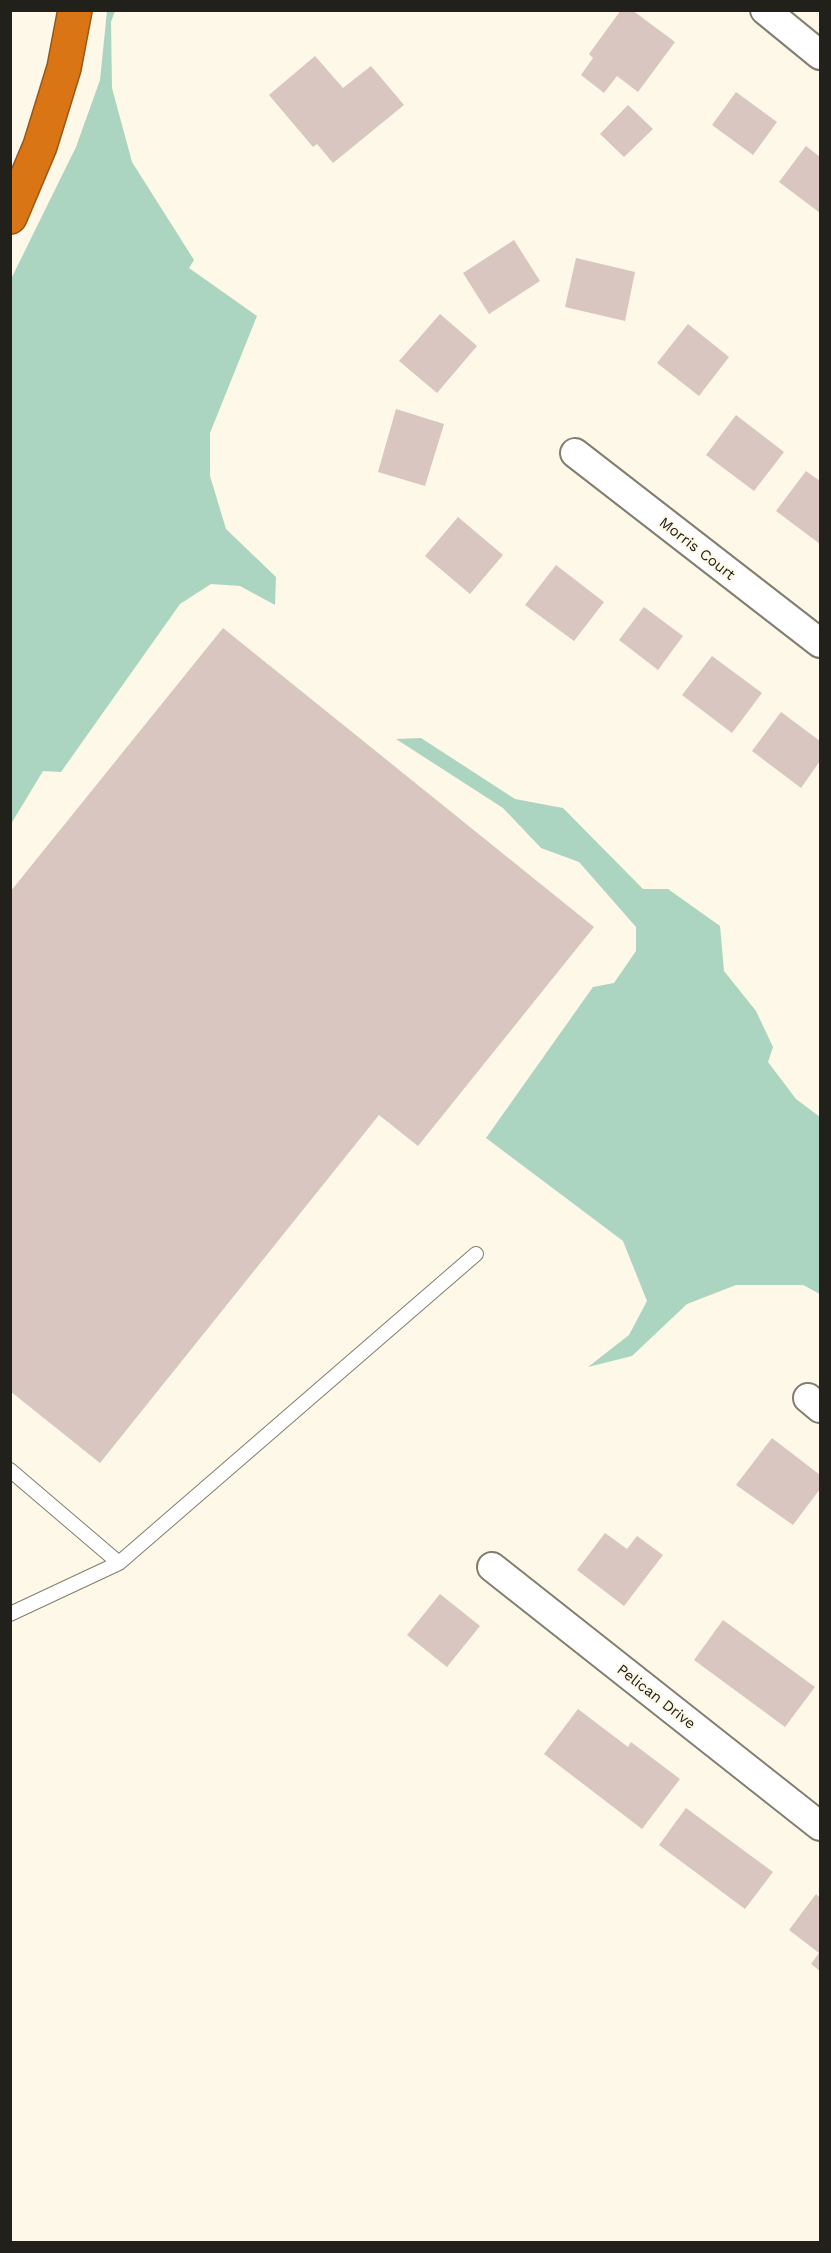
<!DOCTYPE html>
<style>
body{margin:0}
#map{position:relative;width:831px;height:2253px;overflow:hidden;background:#fdf8e7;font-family:"Work Sans",sans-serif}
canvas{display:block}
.frame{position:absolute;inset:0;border:12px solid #22201a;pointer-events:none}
</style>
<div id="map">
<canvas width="831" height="2253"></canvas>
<div class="frame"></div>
</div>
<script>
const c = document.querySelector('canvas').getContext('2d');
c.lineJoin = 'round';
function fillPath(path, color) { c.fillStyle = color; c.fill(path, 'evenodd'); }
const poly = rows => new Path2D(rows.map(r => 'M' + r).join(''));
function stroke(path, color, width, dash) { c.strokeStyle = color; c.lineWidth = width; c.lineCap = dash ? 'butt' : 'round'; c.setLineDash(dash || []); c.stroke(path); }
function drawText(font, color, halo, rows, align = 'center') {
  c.font = font + ' "Work Sans",sans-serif'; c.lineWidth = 4.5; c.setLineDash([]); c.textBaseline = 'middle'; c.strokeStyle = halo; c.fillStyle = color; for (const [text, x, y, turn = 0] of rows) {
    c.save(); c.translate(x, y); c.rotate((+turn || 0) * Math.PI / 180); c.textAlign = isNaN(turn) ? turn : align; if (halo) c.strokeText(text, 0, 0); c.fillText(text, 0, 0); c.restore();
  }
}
const green = poly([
 [107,11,115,11,111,22,112,88,132,162,194,260,189,268,257,316,210,433,210,476,226,529,276,577,275,605,240,586,211,584,180,604,61,772,43,771,11,824,11,279,76,147,100,80],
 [421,738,515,799,563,808,643,889,668,889,720,926,724,971,756,1011,773,1047,768,1062,796,1099,820,1117,820,1294,803,1285,736,1285,687,1304,632,1356,588,1367,629,1335,647,1301,623,1241,486,1138,593,987,614,983,636,951,636,927,579,862,541,848,503,808,396,739]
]);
const building = poly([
 [621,10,632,10,675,42,638,92,617,76,604,93,581,75,593,58,589,54],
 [315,56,343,88,371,66,404,105,333,163,317,144,313,147,269,95],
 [736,92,777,122,753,155,712,125],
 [628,105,653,129,624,157,600,134],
 [806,146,820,157,820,213,779,182],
 [514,240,540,281,489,314,463,273],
 [576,258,635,272,625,321,565,307],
 [440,314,477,346,437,393,399,361],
 [688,324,729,357,699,396,657,363],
 [396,409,444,424,425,486,378,472],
 [736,415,784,452,754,491,706,455],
 [806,471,820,481,820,544,776,511],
 [458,517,503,555,470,594,425,556],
 [556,565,604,602,574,641,525,605],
 [644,607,683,636,658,670,619,640],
 [223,628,594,927,418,1146,379,1115,100,1463,10,1391,10,892],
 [712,656,762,693,732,733,682,695],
 [781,712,820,741,820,761,801,788,752,751],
 [772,1438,820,1475,820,1489,793,1525,736,1485],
 [605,1533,627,1549,637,1536,663,1555,624,1606,577,1570],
 [440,1594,480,1626,447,1667,407,1635],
 [723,1620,815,1687,785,1727,694,1660],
 [578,1709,628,1747,631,1742,680,1779,642,1829,544,1754],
 [686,1808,773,1872,745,1909,659,1845],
 [816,1894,820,1898,820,1971,811,1964,819,1953,789,1930]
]);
const service = poly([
 [10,1470,119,1563,10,1614],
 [119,1563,476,1254]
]);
const minor = poly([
 [765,10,820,55],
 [575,453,820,643],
 [808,1398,820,1408],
 [492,1567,820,1826]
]);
const motorway = poly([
 [10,217,40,146,64,68,75,10]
]);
const streetNames = [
 ["Morris Court",697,549,38],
 ["Pelican Drive",656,1697,38]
];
fillPath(green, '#abd5c1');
fillPath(building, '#d9c6c1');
stroke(service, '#827e6f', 16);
stroke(minor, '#827e6f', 32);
stroke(motorway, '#995717', 36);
stroke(service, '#fff', 14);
stroke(minor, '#fff', 28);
stroke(motorway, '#d97515', 33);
drawText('15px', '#22201a', '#fdf8e7', streetNames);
</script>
